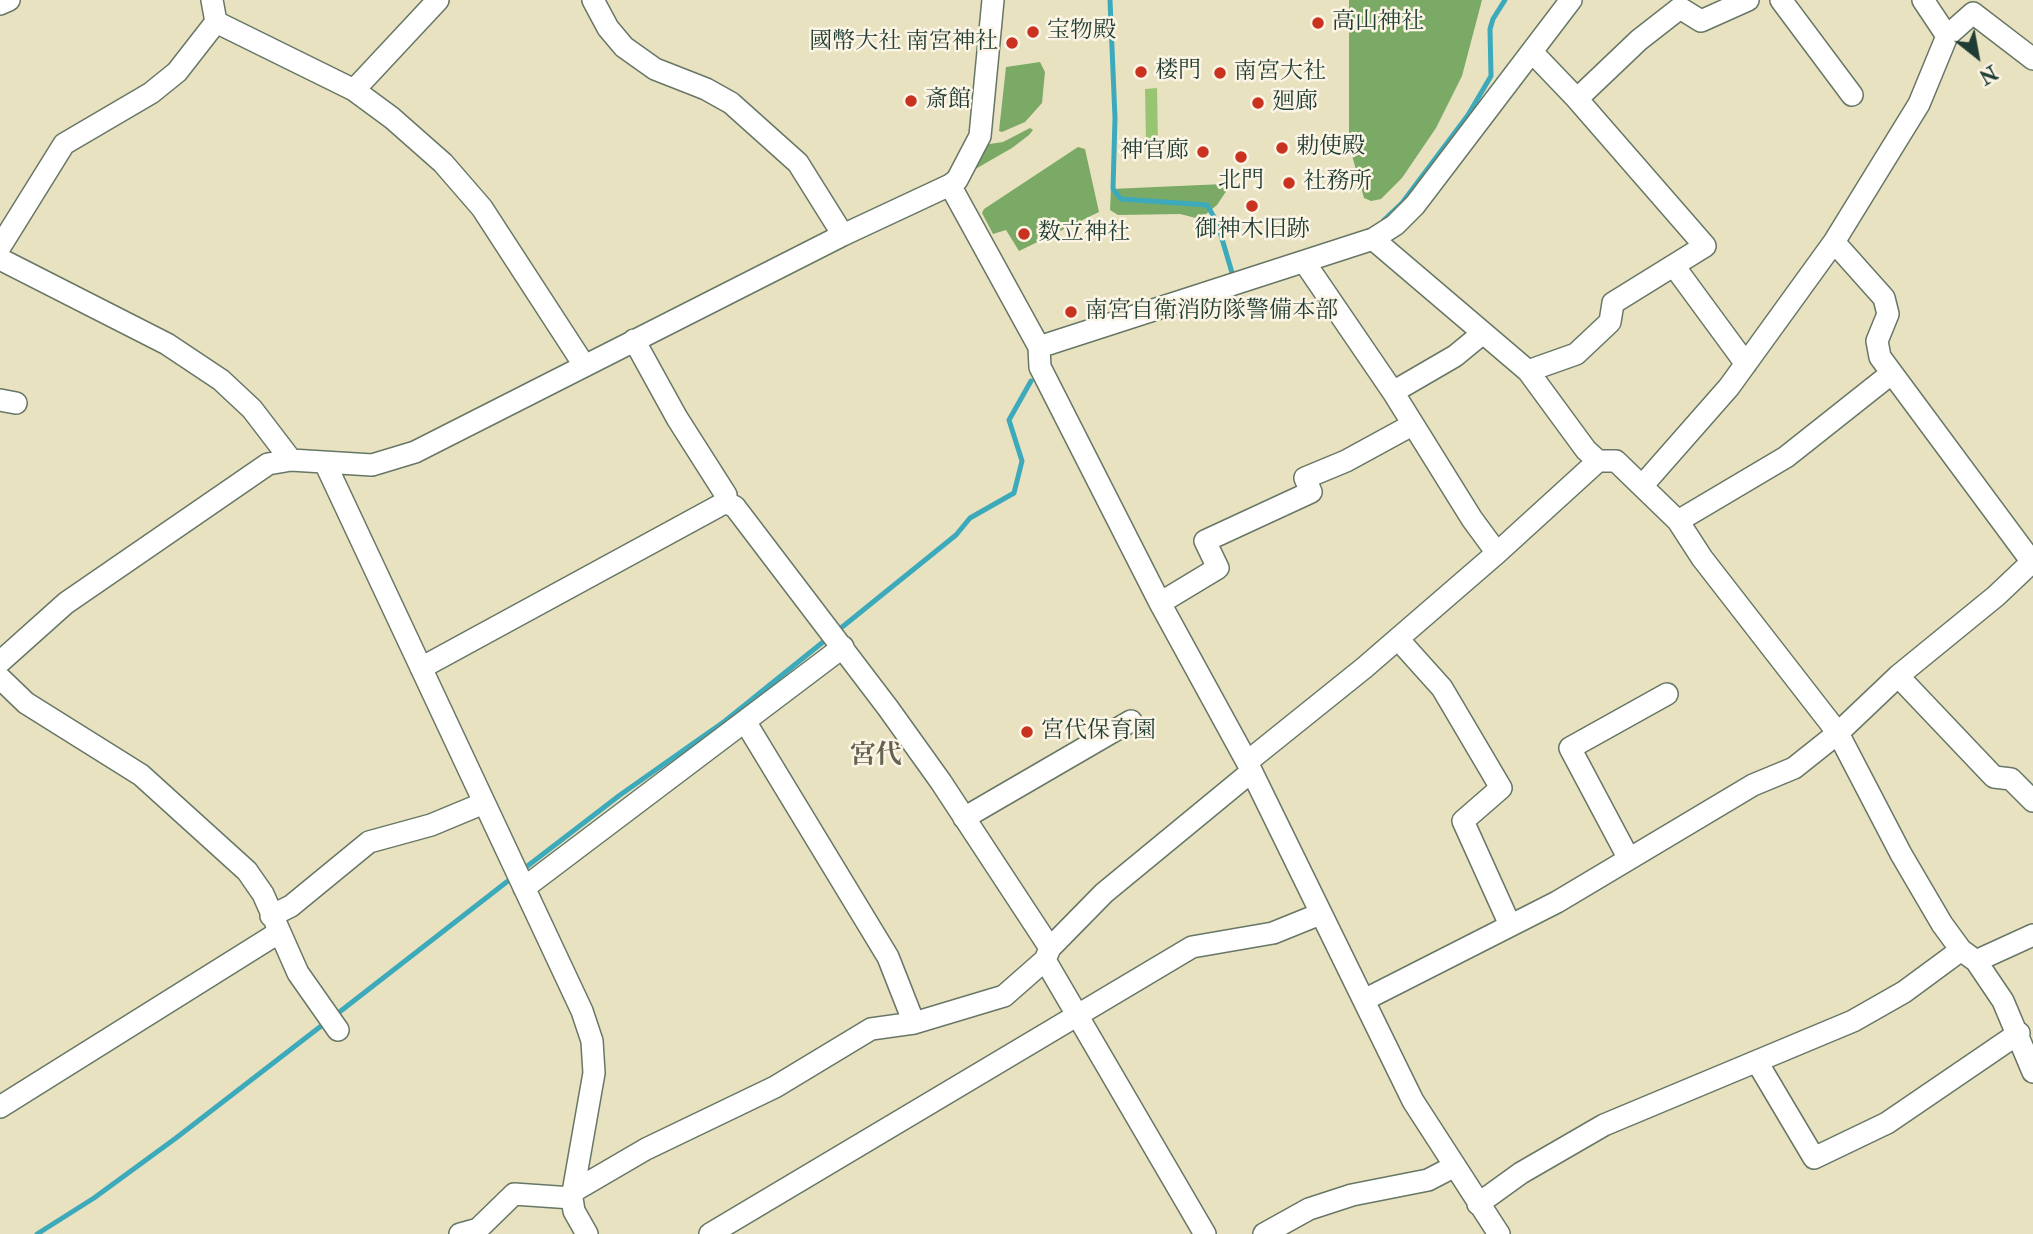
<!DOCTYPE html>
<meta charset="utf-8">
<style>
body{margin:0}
#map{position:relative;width:2033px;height:1234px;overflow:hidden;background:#e9e2c1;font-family:"IM FELL Double Pica",serif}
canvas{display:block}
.north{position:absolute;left:1942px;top:21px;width:70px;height:70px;-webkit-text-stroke:5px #fcf5e5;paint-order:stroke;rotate:149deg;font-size:19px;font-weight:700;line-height:28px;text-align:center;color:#1f3d34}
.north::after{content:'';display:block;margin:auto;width:24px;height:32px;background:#1f3d34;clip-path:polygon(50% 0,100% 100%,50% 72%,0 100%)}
</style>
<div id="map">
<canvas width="2033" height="1234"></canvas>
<div class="north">N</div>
</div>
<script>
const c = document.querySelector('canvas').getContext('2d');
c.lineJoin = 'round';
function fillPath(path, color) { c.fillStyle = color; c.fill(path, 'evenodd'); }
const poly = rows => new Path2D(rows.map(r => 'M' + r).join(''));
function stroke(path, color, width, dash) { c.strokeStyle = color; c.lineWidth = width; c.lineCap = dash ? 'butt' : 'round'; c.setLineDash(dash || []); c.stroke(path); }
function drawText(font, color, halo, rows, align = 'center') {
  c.font = font + ' "IM FELL Double Pica","Noto Serif JP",serif'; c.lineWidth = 5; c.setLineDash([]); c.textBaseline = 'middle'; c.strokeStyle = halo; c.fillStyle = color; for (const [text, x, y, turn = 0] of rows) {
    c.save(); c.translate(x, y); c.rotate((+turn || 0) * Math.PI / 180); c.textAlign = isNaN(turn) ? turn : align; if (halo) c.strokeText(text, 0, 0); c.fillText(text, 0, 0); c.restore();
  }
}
const green = poly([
 [1157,88,1158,142,1146,142,1145,89]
]);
const forest = poly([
 [1349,0,1482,0,1462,76,1436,128,1402,178,1381,199,1371,201,1364,198,1349,145],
 [1040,62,1045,72,1042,103,1025,122,1002,132,999,131,1006,67],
 [1030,128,1033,130,1029,135,1012,148,965,175,983,145,1003,142],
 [1078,147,1085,149,1099,212,1019,251,1006,230,993,234,982,213,984,209],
 [1224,184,1227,190,1217,205,1200,219,1180,214,1118,215,1110,210,1111,189]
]);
const stream = poly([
 [1110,0,1115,118,1113,189,1121,199,1207,205,1217,222,1233,276],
 [1384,220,1402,203,1468,115,1491,76,1490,29,1493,19,1505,0],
 [836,632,956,535,970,518,1014,493,1022,461,1009,420,1031,381],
 [521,871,620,795,725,721,828,638],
 [333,1017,513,877],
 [37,1234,94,1198,176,1138,325,1023]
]);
const minor = poly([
 [212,0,216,22,354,90,392,118,443,163,482,208,584,365],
 [593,0,608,28,624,47,655,69,706,89,731,103,798,163,843,235],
 [1781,0,1852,95],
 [1923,0,1947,36],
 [0,4,9,0],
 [1532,52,1577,99,1639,40,1680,8,1701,21,1748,0],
 [354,90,438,0],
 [950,185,1039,347,1040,367,1160,603,1247,762,1413,1101,1499,1234],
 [1373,239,1528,371,1586,450,1598,461,1616,461,1678,521,1702,558,1838,733,1901,854,1942,924,1961,950,1976,961,2003,1001,2033,1072],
 [1834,242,1884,298,1888,314,1877,341,1880,357,2032,562],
 [0,247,64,144,151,93,177,72,216,22],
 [0,259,167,344,221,380,252,409,291,460],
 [1305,263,1393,392,1472,519,1497,553],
 [1674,266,1746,364],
 [634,340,677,418,726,495,726,502],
 [1039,347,1373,239,1395,225,1415,205,1571,0],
 [1528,371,1576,354,1610,322,1613,303,1705,246,1577,99],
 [1393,392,1455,356,1483,333],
 [0,400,16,403],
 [326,465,582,1011,592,1041,594,1073,572,1198,574,1211,587,1234],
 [1642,486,1729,387,1834,242,1919,104,1947,36,1973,13,2033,59],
 [1678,521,1786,457,1892,373],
 [1160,603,1218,568,1205,541,1311,492,1305,478,1346,461,1412,425],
 [1398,639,1442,688,1501,788,1463,821,1510,925],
 [0,662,66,603,268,464,291,460,372,465,415,452,843,235,950,185,957,180,980,136,993,0],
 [421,668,726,502,735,507,888,708,941,782,1050,948],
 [1898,676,1994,777,2011,779,2033,801],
 [0,678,26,703,141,775,247,871,263,894,298,973,338,1030],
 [746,723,888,957,914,1023],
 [1247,762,1364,668,1497,553,1598,461],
 [964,818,1131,721],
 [1629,859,1570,748,1667,694],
 [524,888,843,647],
 [271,916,291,906,369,842,431,825,484,803],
 [1976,961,2033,935],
 [1364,1000,1557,902,1753,785,1794,768,1838,733,1898,676,1996,596,2033,561],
 [1757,1062,1814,1158,1887,1123,2019,1033],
 [0,1107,278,933],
 [574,1191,646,1149,775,1087,871,1029,914,1023,1004,996,1045,960],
 [1478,1204,1521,1173,1604,1125,1853,1021,1904,992,1961,950],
 [460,1234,478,1229,514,1194,572,1198],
 [710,1234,1192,947,1273,933,1320,914],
 [1205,1234,1045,960,1050,948,1104,893,1251,772],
 [1264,1234,1309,1209,1352,1195,1428,1180,1453,1167]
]);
const markers = [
 [1318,23,7,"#c8321e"],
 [1033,32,7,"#c8321e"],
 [1012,43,7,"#c8321e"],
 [1141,72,7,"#c8321e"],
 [1220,73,7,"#c8321e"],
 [911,101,7,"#c8321e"],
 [1258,103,7,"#c8321e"],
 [1282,148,7,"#c8321e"],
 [1203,152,7,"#c8321e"],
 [1241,157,7,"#c8321e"],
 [1289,183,7,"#c8321e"],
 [1252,206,7,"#c8321e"],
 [1024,234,7,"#c8321e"],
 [1071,312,7,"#c8321e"],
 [1027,732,7,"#c8321e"]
];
const poiNames = [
 ["高山神社",1332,23],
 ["宝物殿",1047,32],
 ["國幣大社 南宮神社",998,43,"right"],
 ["楼門",1155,72],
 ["南宮大社",1234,73],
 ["斎館",925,101],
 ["廻廊",1272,103],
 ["勅使殿",1296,148],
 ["神官廊",1189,152,"right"],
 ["北門",1241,182,"center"],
 ["社務所",1303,183],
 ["御神木旧跡",1252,231,"center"],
 ["数立神社",1038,234],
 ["南宮自衛消防隊警備本部",1085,312],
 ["宮代保育園",1041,732]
];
const quarterNames = [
 ["宮代",876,757]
];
fillPath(green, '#99c573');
fillPath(forest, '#7aaa65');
stroke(stream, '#3caabb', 5);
stroke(minor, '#667765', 24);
stroke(minor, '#fff', 21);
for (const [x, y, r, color] of markers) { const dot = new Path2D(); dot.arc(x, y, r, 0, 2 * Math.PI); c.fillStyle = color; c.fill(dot); stroke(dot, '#fcf5e5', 2.5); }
drawText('23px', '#1f3d34', '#fcf5e5', poiNames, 'left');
drawText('bold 26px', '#646353', '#fcf5e5', quarterNames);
</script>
